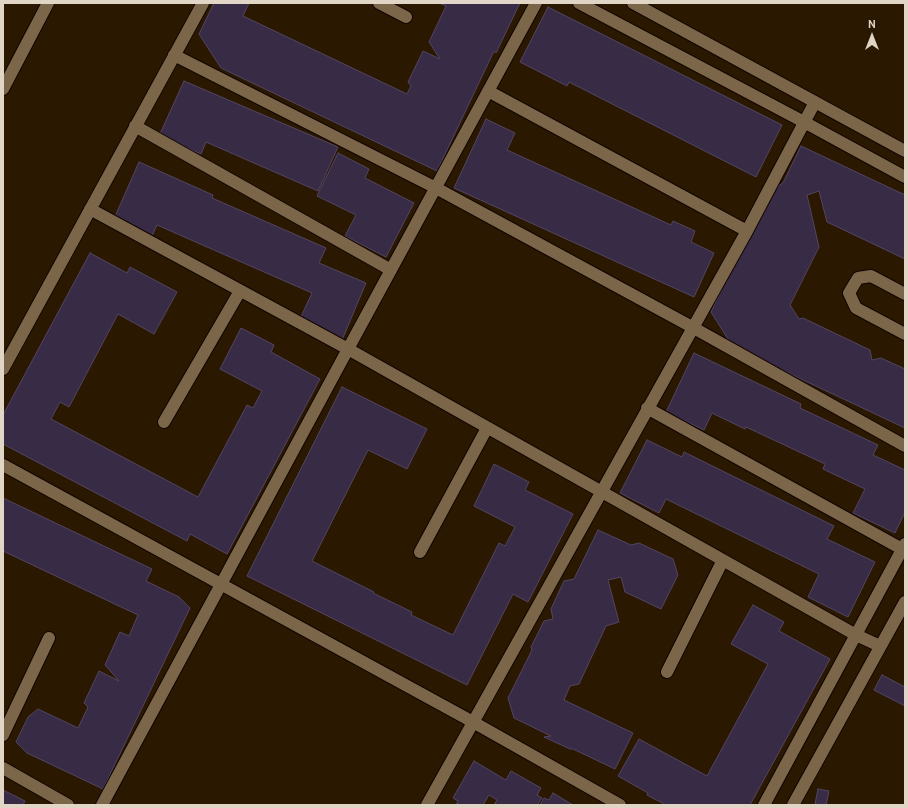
<!DOCTYPE html>
<style>
body{margin:0}
#map{position:relative;width:908px;height:808px;overflow:hidden;background:#2a1900;font-family:Cabin,sans-serif}
canvas{display:block}
.frame{position:absolute;inset:0;border:4px solid #e1d5c5;pointer-events:none}
.north{position:absolute;left:852px;top:16px;width:40px;height:40px;-webkit-text-stroke:3px #2a1900;paint-order:stroke;rotate:0deg;font-size:11px;font-weight:700;line-height:16px;text-align:center;color:#e1d5c5}
.north::after{content:'';display:block;margin:auto;width:14px;height:18px;background:#e1d5c5;clip-path:polygon(50% 0,100% 100%,50% 72%,0 100%)}
</style>
<div id="map">
<canvas width="908" height="808"></canvas>
<div class="frame"></div>
<div class="north">N</div>
</div>
<script>
const c = document.querySelector('canvas').getContext('2d');
c.lineJoin = 'round';
function fillPath(path, color) { c.fillStyle = color; c.fill(path, 'evenodd'); }
const poly = rows => new Path2D(rows.map(r => 'M' + r).join(''));
function stroke(path, color, width, dash) { c.strokeStyle = color; c.lineWidth = width; c.lineCap = dash ? 'butt' : 'round'; c.setLineDash(dash || []); c.stroke(path); }
const building = poly([
 [214,3,249,3,243,16,407,94,411,86,408,82,423,51,440,59,429,42,446,6,439,3,520,3,496,53,494,51,437,171,221,68,199,34,214,3],
 [548,7,782,125,756,177,569,82,567,86,520,62,548,7],
 [184,81,338,147,318,191,206,142,201,154,159,136,184,81],
 [486,119,515,133,507,150,671,225,673,221,695,231,691,242,714,253,694,297,454,188,486,119],
 [801,146,905,195,905,259,827,222,819,191,807,195,819,247,790,305,799,319,803,318,870,350,872,360,881,358,905,369,905,428,733,347,711,312,768,193,783,183,801,146],
 [338,153,369,169,365,178,414,203,386,257,345,236,356,215,317,196,338,153],
 [139,162,213,195,212,198,326,248,319,263,366,283,342,340,299,321,312,293,157,225,151,238,113,221,139,162],
 [90,253,127,273,130,267,177,292,154,334,118,314,69,407,60,402,51,419,198,497,247,405,253,408,262,391,220,369,241,328,274,345,271,352,320,379,227,554,190,534,187,541,3,444,3,415,90,253],
 [694,353,801,404,800,408,878,445,873,455,905,470,905,512,895,533,853,513,865,489,823,469,825,464,746,427,745,429,712,413,704,430,666,412,694,353],
 [342,387,427,429,407,469,368,450,312,561,374,592,373,593,412,612,411,615,453,635,499,543,505,546,515,527,474,506,494,464,529,482,525,490,573,514,528,602,513,594,467,685,247,576,342,387],
 [647,440,682,457,684,452,834,526,827,539,875,562,848,617,808,597,819,574,666,499,659,513,620,493,647,440],
 [3,498,152,569,146,581,179,597,190,608,103,789,27,753,16,742,28,717,38,709,78,728,88,707,84,703,99,671,119,681,105,665,120,632,129,636,138,615,3,551,3,498],
 [598,530,631,545,639,543,673,559,678,575,661,609,625,592,621,577,608,580,619,622,606,626,579,684,570,686,564,700,633,733,615,769,573,749,570,749,544,737,551,736,514,718,508,698,532,650,531,647,544,621,553,619,551,609,564,581,574,579,598,530],
 [753,605,784,622,779,631,830,659,750,805,666,805,647,795,648,793,618,776,639,739,707,776,768,664,731,644,753,605],
 [882,675,905,687,905,706,874,690,882,675],
 [474,761,506,780,511,771,541,788,537,795,542,798,537,805,494,805,497,800,489,795,483,805,456,805,458,801,453,798,474,761],
 [818,789,829,791,826,805,815,804,818,789],
 [3,790,25,801,23,805,3,805,3,790],
 [553,793,573,805,540,805,544,798,549,800,553,793]
]);
const minor = poly([
 [379,3,406,17],
 [579,3,804,122,905,177],
 [633,3,905,151],
 [174,55,436,188,692,327,905,446],
 [3,89,48,3],
 [488,91,747,231],
 [135,126,391,270],
 [90,209,348,349,856,635,880,646],
 [905,294,871,276,858,278,849,293,856,308,905,334],
 [3,369,203,3],
 [647,408,902,549],
 [164,422,240,291],
 [3,465,473,722,620,805],
 [420,552,487,428],
 [667,672,723,560],
 [3,735,49,638],
 [3,768,68,805],
 [102,805,348,349,536,3],
 [427,805,747,231,815,102],
 [764,805,905,544],
 [793,805,905,602]
]);
fillPath(building, '#382b46');
stroke(building, '#534562', 1);
stroke(minor, '#120400', 14);
stroke(minor, '#7b6649', 12);
</script>
